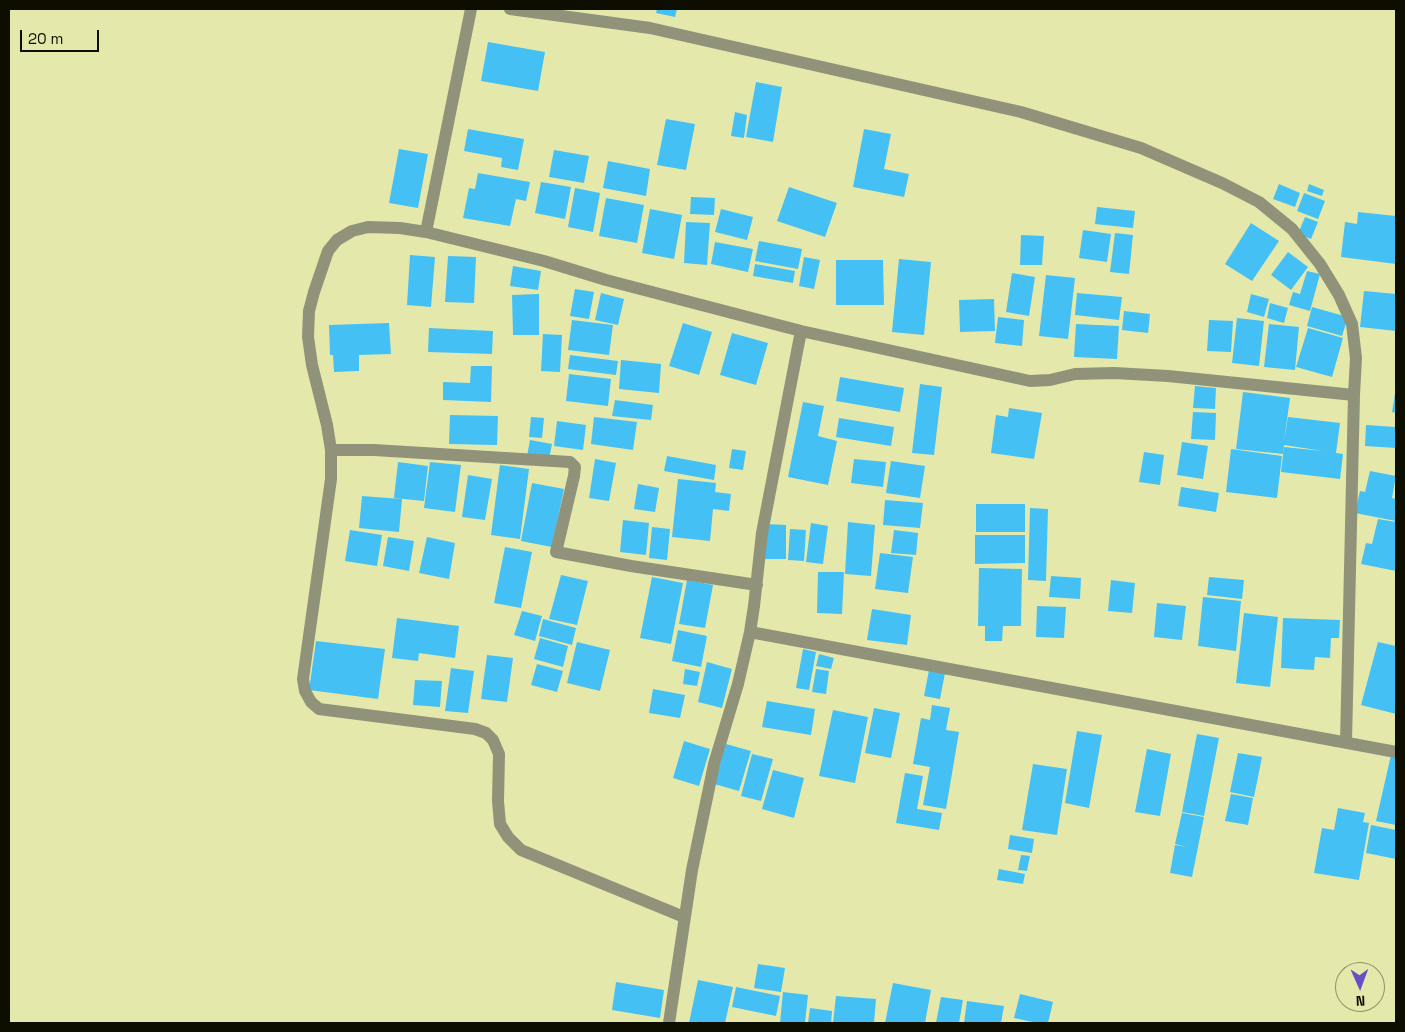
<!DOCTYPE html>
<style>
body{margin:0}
#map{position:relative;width:1405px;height:1032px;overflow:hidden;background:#e5e8ab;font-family:"Space Grotesk",sans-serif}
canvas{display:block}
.frame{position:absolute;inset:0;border:10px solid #0d0d00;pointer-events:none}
.north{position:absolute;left:1335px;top:962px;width:50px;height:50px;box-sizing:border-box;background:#e5e8ab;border:1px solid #8f9067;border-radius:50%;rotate:178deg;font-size:14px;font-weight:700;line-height:20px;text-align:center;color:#0d0d00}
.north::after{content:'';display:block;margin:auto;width:18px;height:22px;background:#6b4dc6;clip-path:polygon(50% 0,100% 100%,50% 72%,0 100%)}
.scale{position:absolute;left:20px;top:30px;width:79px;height:22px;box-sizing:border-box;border:2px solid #0d0d00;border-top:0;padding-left:6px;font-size:15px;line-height:18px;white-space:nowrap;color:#0d0d00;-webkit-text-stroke:4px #e5e8ab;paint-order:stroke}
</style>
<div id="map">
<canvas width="1405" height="1032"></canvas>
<div class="frame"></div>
<div class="north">N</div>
<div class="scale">20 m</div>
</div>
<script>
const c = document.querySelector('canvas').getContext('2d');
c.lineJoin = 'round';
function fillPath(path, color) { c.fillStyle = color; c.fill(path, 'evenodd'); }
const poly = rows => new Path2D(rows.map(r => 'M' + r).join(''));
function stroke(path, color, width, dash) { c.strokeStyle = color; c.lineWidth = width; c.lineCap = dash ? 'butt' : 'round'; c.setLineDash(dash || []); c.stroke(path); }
const building = poly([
 [657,9,677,9,675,17,656,13],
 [488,42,545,52,538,91,481,81],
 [756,82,782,87,773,142,746,137],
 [735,112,747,115,744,138,731,136],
 [666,119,695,124,686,170,657,165],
 [468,129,524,139,518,170,501,167,502,158,464,151],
 [864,129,891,134,884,169,909,174,904,197,853,187],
 [399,149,428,154,418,208,389,203],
 [554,150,589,156,584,183,549,177],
 [608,161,650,169,646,196,603,188],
 [478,173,530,182,526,201,516,199,510,226,463,218,469,188,475,189],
 [541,182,571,187,565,219,535,213],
 [1279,184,1300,193,1295,207,1273,199],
 [1309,184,1324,190,1322,196,1307,191],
 [789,187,837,203,825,237,777,221],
 [575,188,600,193,593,232,568,227],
 [1304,193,1325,201,1318,219,1297,211],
 [691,197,715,198,714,215,690,214],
 [606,198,644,205,637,243,599,236],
 [1097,207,1135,211,1133,228,1095,224],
 [650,209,682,215,674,259,642,253],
 [721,209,753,217,747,240,715,232],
 [1358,212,1396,216,1396,264,1341,257,1345,222,1357,224],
 [1305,217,1318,222,1311,239,1298,234],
 [686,222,710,223,707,265,684,263],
 [1251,223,1279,241,1252,281,1225,264],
 [1083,230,1111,234,1107,262,1079,258],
 [1115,233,1133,235,1129,274,1110,272],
 [1021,235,1044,236,1042,265,1020,265],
 [759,241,802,249,798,269,755,261],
 [715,242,753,249,748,272,711,264],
 [1288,252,1308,267,1291,290,1271,275],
 [410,255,435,257,431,307,407,305],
 [448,256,476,257,474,303,445,302],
 [804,257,820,260,814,289,799,286],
 [899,259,931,262,924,335,892,332],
 [836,260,883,260,884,305,836,305],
 [755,264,795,271,793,283,753,276],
 [513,266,541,271,538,290,510,286],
 [1307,271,1320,274,1310,311,1289,305,1293,292,1300,294],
 [1012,273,1035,277,1029,316,1006,312],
 [1046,275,1075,278,1068,339,1039,336],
 [575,289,594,292,589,319,570,316],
 [1364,291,1396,294,1396,331,1360,327],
 [601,293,624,299,618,325,595,320],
 [1077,293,1122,297,1119,320,1075,315],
 [539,294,539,335,513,335,512,295],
 [1251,294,1269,299,1264,317,1247,312],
 [994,299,995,331,960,332,959,300],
 [1270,303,1288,308,1284,323,1267,318],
 [1312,307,1348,317,1342,336,1307,326],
 [1124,311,1150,314,1148,333,1122,330],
 [998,317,1024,320,1022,346,995,343],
 [1237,318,1264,321,1259,366,1232,363],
 [572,320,613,325,609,355,568,350],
 [1209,320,1233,321,1231,352,1207,351],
 [389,323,391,354,359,355,359,371,334,372,333,355,330,355,329,325],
 [683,323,712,332,699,375,669,366],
 [1076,324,1119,326,1117,359,1074,357],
 [1269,324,1299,327,1295,370,1264,367],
 [429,328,493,331,492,354,428,352],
 [1308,328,1343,338,1332,377,1296,367],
 [732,333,768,343,756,385,720,375],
 [543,334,562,335,560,372,541,371],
 [570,355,618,361,616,375,568,369],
 [621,360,661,364,659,393,619,389],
 [471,366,492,366,491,402,443,400,443,382,470,383],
 [569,374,611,379,608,406,566,401],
 [840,377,904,388,900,412,836,401],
 [920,384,942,387,934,455,912,453],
 [1195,386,1216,388,1215,409,1193,408],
 [1243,392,1290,398,1284,442,1288,417,1340,423,1336,453,1343,454,1340,479,1281,472,1284,447,1323,451,1284,445,1283,454,1236,449],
 [1395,394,1396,394,1396,413,1392,412],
 [615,400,653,405,651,420,612,416],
 [803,402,824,406,818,436,837,441,828,485,788,477],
 [1009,408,1042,413,1034,459,991,453,996,415,1008,417],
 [1193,412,1216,413,1215,440,1191,439],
 [450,415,498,416,497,445,449,444],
 [531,417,544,418,542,438,529,437],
 [594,417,637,422,633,450,591,444],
 [839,418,894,427,891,446,836,437],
 [557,421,586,425,583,450,554,446],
 [1366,425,1396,427,1396,448,1365,446],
 [530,440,552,444,549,459,527,456],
 [1182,442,1208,446,1203,479,1177,475],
 [732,449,746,451,743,470,729,468],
 [1231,449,1282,456,1277,498,1226,492],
 [1144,452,1164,455,1160,485,1139,482],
 [667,456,716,465,714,480,664,471],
 [595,459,616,463,609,501,589,498],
 [854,459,886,462,883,487,851,483],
 [891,461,925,466,920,498,886,493],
 [398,462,428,466,424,501,394,498],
 [430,462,461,465,455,512,424,508],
 [500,465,529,469,520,539,491,535],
 [1370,471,1396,476,1392,498,1396,499,1396,521,1355,513,1360,491,1365,492],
 [468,475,492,479,485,520,462,517],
 [678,479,716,483,715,492,731,494,729,511,713,509,710,541,672,537],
 [532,483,564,489,552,547,521,541],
 [638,484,659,488,655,512,634,509],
 [1181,487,1219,493,1216,512,1178,506],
 [362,496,402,499,399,532,359,528],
 [885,500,923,503,920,528,883,525],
 [976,504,1025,504,1025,532,976,532],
 [1030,508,1048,509,1046,581,1028,580],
 [1378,519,1396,522,1396,571,1361,564,1366,543,1372,544],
 [623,520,649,523,646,555,620,552],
 [848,522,875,525,871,576,845,574],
 [811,523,828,526,823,564,806,562],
 [766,524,786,525,786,559,765,559],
 [652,527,670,529,667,560,649,558],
 [790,529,806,530,804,561,788,560],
 [350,530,382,535,377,566,345,561],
 [894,530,918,533,916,555,891,553],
 [975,535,1025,535,1025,563,975,564],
 [388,537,414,541,409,571,383,566],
 [427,537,455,543,449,579,419,573],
 [505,547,532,552,521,608,494,603],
 [880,553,913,557,908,593,875,589],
 [979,568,1022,569,1021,626,1003,626,1002,641,985,641,985,626,978,626],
 [818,572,844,572,842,614,817,613],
 [561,575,588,581,577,625,549,619],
 [1051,576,1081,578,1080,599,1049,597],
 [652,577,683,583,671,644,640,638],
 [1209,577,1244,580,1242,599,1207,595],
 [687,580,713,585,705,628,679,624],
 [1111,580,1135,583,1132,613,1108,611],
 [1203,597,1241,601,1236,651,1198,646],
 [1157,603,1186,606,1182,640,1154,637],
 [1037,606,1066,607,1064,638,1036,637],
 [872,609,911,615,907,645,867,640],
 [522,611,542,616,535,641,514,635],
 [1244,613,1278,617,1270,687,1236,683],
 [397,618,459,626,455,658,419,653,418,661,392,658],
 [1283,618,1340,620,1339,638,1331,638,1330,658,1315,657,1314,670,1281,668],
 [543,619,576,628,572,645,539,636],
 [678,630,707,636,701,667,672,661],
 [540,638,568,646,563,667,534,659],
 [316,641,385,649,378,699,309,690],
 [577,642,610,650,600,691,567,683],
 [1378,642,1396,646,1396,714,1361,705],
 [803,649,816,652,809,690,796,688],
 [819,654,834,658,831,669,816,666],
 [487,655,513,658,507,702,481,699],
 [707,662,732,669,722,708,698,702],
 [537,664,563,671,557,692,531,685],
 [451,668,474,671,468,713,445,711],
 [685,669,700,672,697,686,683,684],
 [816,669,829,671,826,694,812,692],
 [929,670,945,673,940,699,924,696],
 [415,680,442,681,440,707,413,705],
 [653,689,685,695,680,718,649,713],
 [767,701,815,709,811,735,762,727],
 [932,705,950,708,946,730,959,732,946,809,923,805,930,767,913,764,921,718,930,720],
 [874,708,900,713,891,758,865,753],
 [833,710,868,717,855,783,819,776],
 [1077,731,1102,735,1089,808,1065,803],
 [1197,734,1219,738,1204,816,1182,812],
 [684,741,710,749,699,786,673,778],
 [726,744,751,751,739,791,714,784],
 [1147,749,1171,754,1160,816,1135,812],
 [1238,753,1262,757,1254,797,1230,792],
 [752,754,773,759,761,801,741,796],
 [1391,755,1396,756,1396,825,1376,821],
 [1033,764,1067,769,1057,835,1022,830],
 [773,770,804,778,794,818,762,809],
 [905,773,923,776,917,809,942,813,939,830,896,823],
 [1231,794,1253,798,1248,825,1225,821],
 [1338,808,1365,813,1363,822,1369,823,1359,880,1314,873,1322,828,1334,830],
 [1182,813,1204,817,1192,877,1170,873,1175,845,1187,847,1175,844],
 [1371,825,1396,830,1396,859,1366,853],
 [1010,835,1034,839,1032,853,1008,849],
 [1021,855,1030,856,1027,871,1018,870],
 [999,869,1025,874,1023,884,997,880],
 [758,964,785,968,781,992,754,988],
 [698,980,733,987,725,1023,689,1023],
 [616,982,664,990,660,1018,612,1010],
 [893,983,931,990,925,1023,885,1023],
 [736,987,780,996,776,1016,732,1007],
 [783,992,808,995,805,1023,780,1023],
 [1020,994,1053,1002,1048,1023,1037,1023,1014,1018],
 [836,996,876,999,874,1023,833,1023],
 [941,997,963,1000,959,1023,936,1023],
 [967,1001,1004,1006,1001,1023,964,1023],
 [810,1008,832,1011,831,1023,808,1023]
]);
const minor = poly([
 [510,9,650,28,1021,112,1141,148,1222,183,1259,202,1292,229,1320,264,1339,295,1352,324,1356,358,1354,395],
 [426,232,471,9],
 [801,331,1030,381,1050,380,1075,374,1114,373,1168,376,1354,395,1346,742],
 [331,450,374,450,570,462,575,467,574,476,556,552,631,566,757,585],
 [750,632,1396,752],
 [669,1023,692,870,714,764,738,684,750,632,754,606,762,533,801,331,606,280,544,261,426,232,400,228,368,227,352,231,337,240,328,251,314,292,309,311,308,337,312,365,327,425,331,450,331,479,303,679,305,691,311,702,319,709,475,729,486,733,493,740,499,754,498,801,500,824,508,837,521,850,684,917]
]);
fillPath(building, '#45c0f4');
stroke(minor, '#91927a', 12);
</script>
